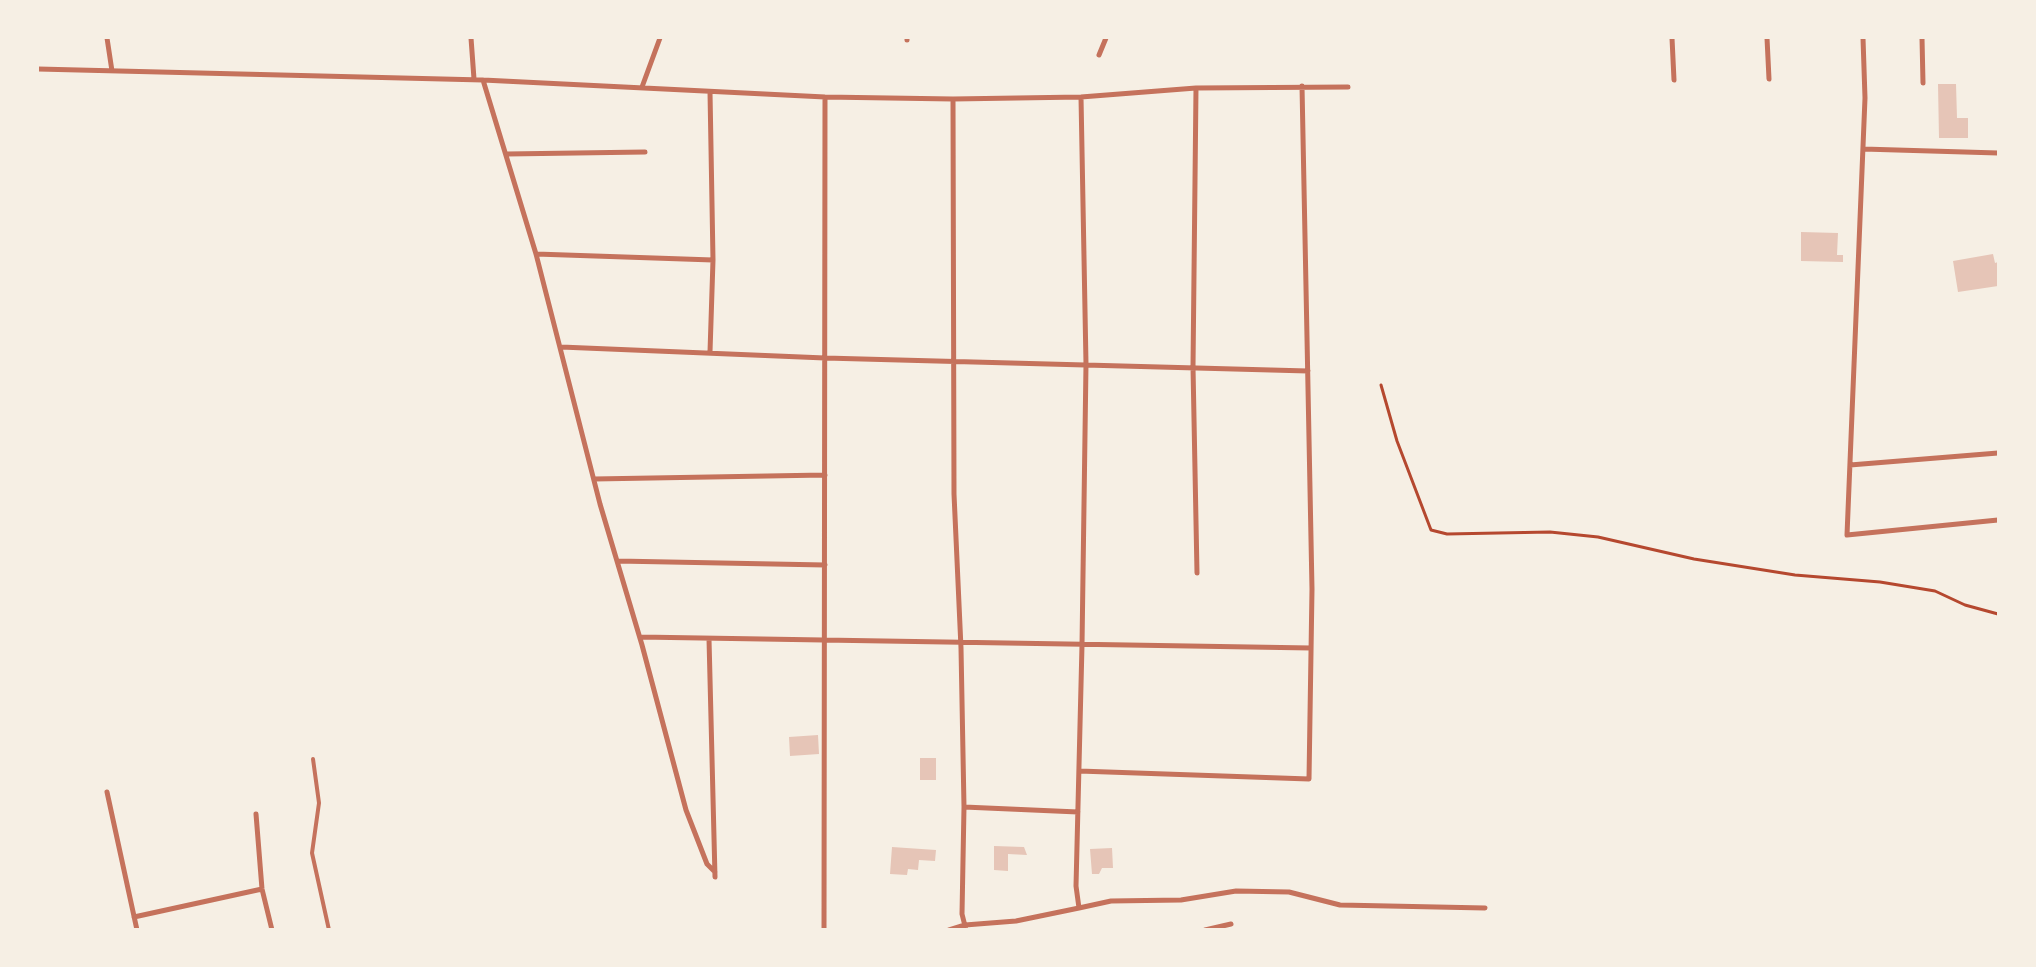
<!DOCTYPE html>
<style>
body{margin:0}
#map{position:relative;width:2036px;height:967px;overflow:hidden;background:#f6efe4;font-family:Quicksand,sans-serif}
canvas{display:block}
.frame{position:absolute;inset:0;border:39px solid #f6efe4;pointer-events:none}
</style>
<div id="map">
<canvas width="2036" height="967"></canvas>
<div class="frame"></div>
</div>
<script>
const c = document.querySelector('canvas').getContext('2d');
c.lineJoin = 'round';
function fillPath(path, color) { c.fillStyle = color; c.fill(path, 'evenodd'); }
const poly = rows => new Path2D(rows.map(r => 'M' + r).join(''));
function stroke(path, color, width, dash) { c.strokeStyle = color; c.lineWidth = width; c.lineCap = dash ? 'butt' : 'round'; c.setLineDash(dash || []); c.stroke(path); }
const building = poly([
 [1938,84,1956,84,1957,118,1968,118,1968,138,1939,138],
 [1801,232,1838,233,1837,255,1843,255,1843,262,1801,261],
 [1993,254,1995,263,1998,262,1998,286,1958,292,1953,261],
 [818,735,819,754,790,756,789,737],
 [920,758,936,758,936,780,920,780],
 [994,846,1024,847,1027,855,1008,854,1008,871,994,870],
 [892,847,936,850,935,861,919,860,918,870,908,869,907,875,890,874],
 [1112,848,1113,868,1102,868,1099,874,1092,874,1090,849]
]);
const path = poly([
 [1381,385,1397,441,1431,530,1447,534,1550,532,1598,537,1694,559,1795,575,1880,582,1935,591,1965,605,1998,614]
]);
const service = poly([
 [313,759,319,803,312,853,329,930]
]);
const minor = poly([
 [107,38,112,71],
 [471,38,474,79],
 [907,38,907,40],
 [1672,38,1674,80],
 [1767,38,1769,79],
 [1863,38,1865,98,1847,535,1998,520],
 [1922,38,1923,83],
 [1099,55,1106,38],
 [38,69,483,80,825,97,953,99,1081,97,1196,88,1348,87],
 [483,80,536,254,600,504,642,645,686,810,707,864,715,872],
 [642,87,660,38],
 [1196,88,1193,367,1197,573],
 [953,99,954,494,961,648,964,807,962,914,966,930],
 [1863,149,1998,153],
 [507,154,645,152],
 [536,254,713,260],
 [561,347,825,358,1308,371],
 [710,352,713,260,710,92],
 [1850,465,1998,453],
 [594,479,825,475],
 [617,561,825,565],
 [640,637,1311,648],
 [709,639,715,877],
 [1079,771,1309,779,1312,589,1302,86],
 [107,792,137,930],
 [964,807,1078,812],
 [256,814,262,889,272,930],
 [1079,908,1111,901,1181,900,1236,891,1289,892,1340,905,1485,908],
 [134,917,262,889],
 [824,930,825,97],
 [949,930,965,925,1016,921,1079,908,1076,886,1082,645,1086,364,1081,97],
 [1205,930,1231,924]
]);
fillPath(building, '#e6c5b7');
stroke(path, '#b5482f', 3);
stroke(service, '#c5725c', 4);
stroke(minor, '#c5725c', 5);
</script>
